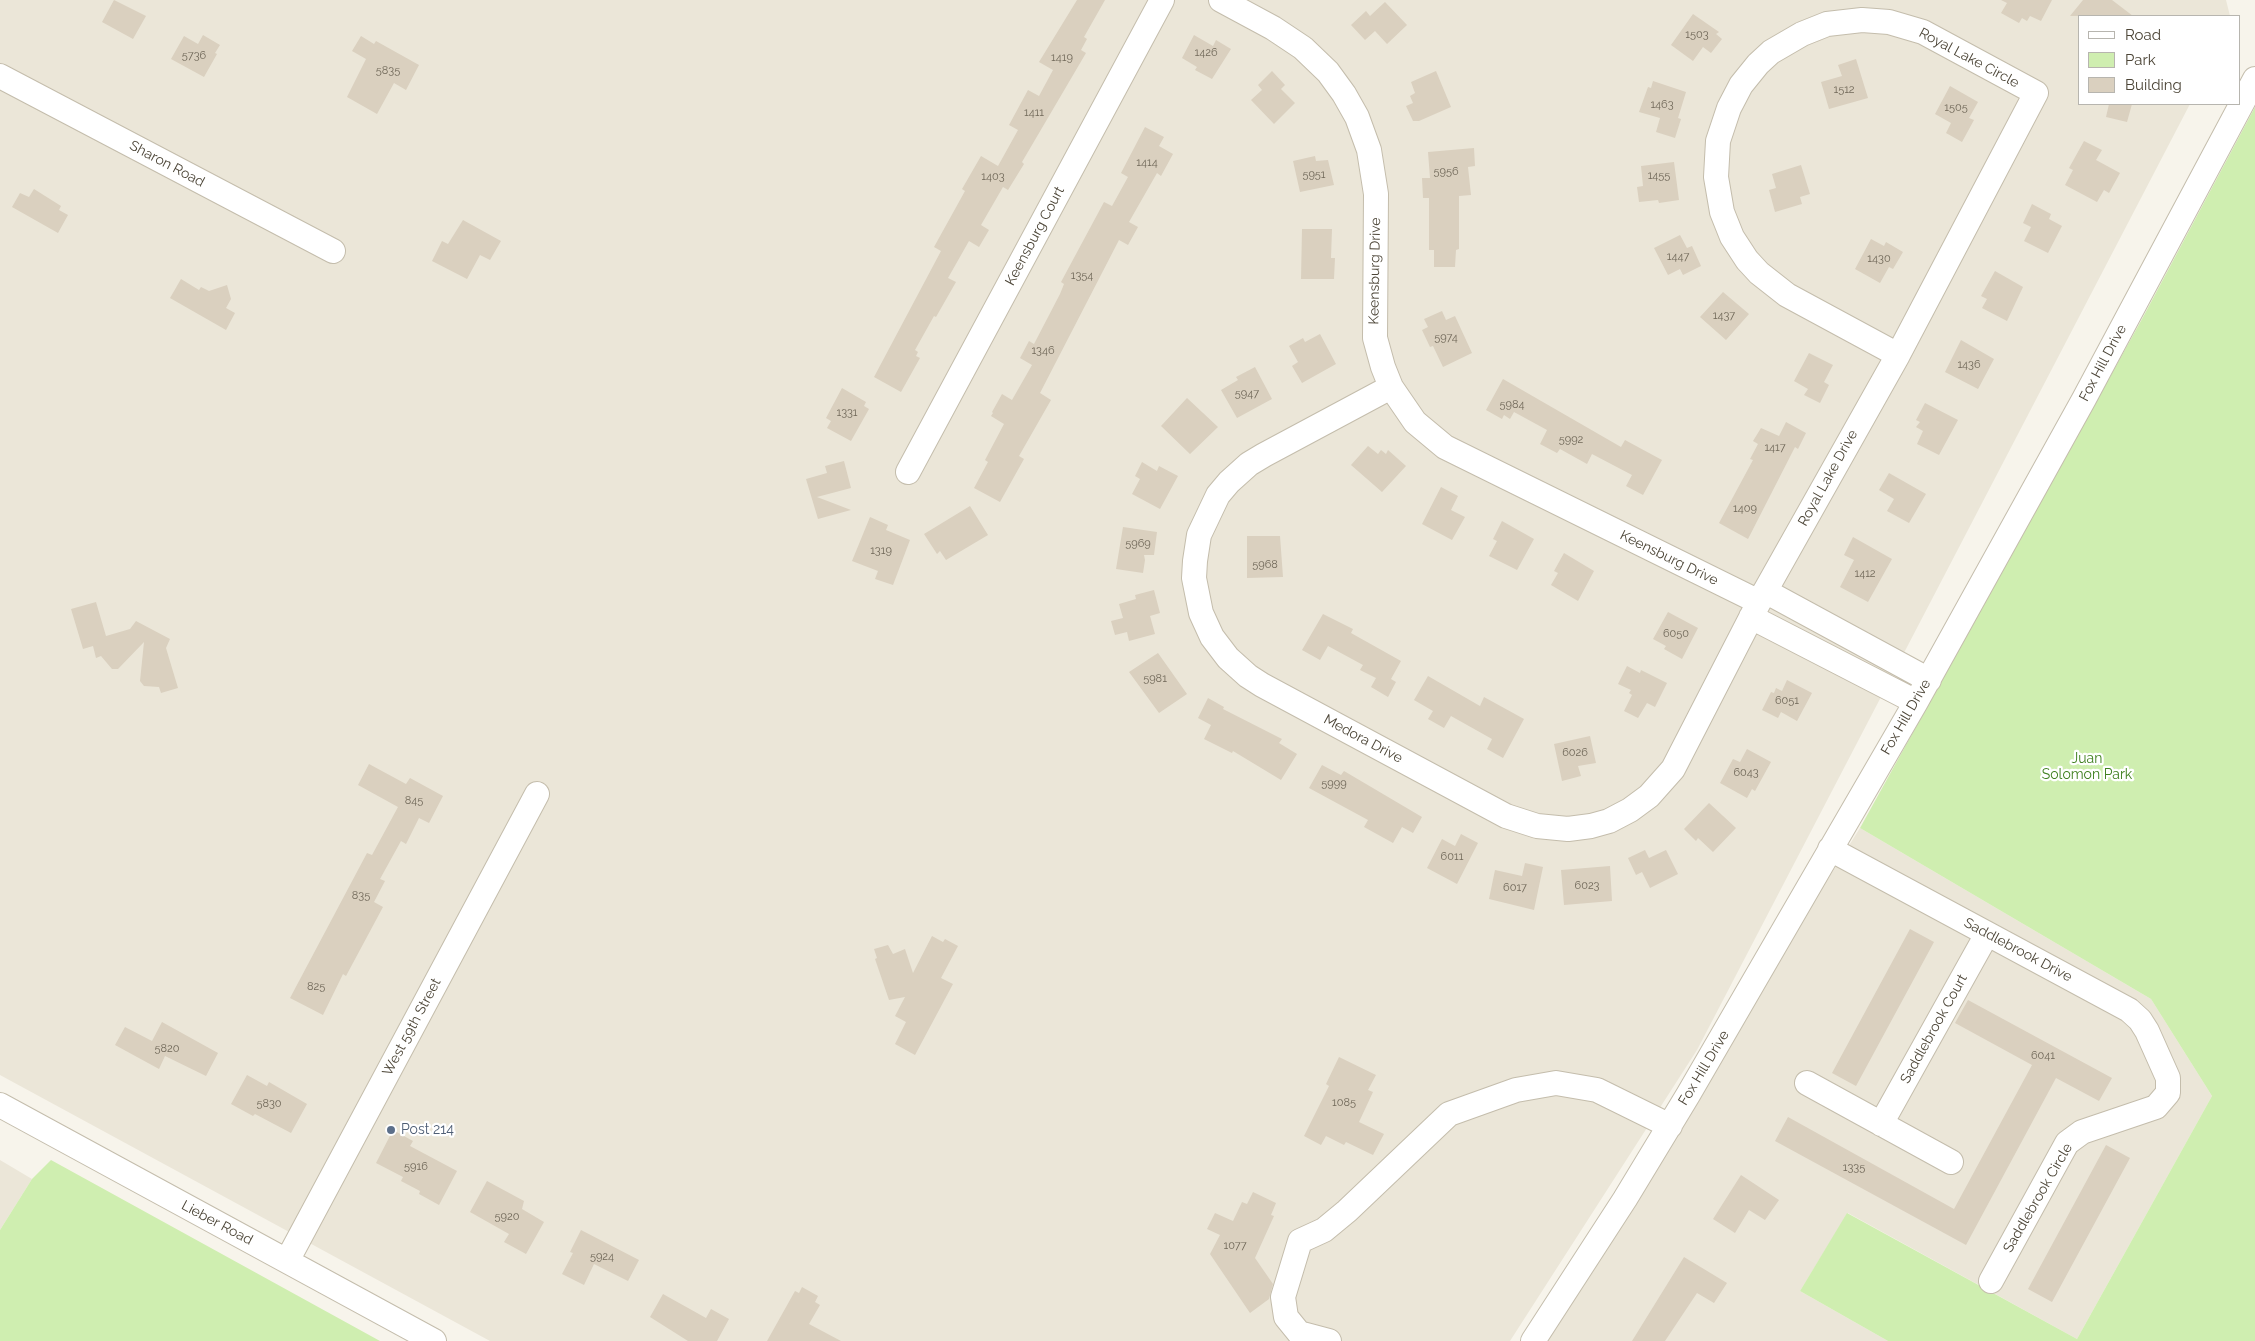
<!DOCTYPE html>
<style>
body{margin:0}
#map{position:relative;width:2255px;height:1341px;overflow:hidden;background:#f7f4eb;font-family:Raleway,sans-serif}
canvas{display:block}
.legend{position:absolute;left:2078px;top:15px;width:162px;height:90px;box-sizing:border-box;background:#fff;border:1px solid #b7b5af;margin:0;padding:6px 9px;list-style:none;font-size:15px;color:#4c4537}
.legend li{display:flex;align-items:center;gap:10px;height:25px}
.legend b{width:25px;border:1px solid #b7b5af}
</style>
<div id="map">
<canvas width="2255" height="1341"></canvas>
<ul class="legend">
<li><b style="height:6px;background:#fff"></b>Road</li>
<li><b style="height:14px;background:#cfeeb0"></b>Park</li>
<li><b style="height:14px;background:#dad0bf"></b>Building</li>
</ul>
</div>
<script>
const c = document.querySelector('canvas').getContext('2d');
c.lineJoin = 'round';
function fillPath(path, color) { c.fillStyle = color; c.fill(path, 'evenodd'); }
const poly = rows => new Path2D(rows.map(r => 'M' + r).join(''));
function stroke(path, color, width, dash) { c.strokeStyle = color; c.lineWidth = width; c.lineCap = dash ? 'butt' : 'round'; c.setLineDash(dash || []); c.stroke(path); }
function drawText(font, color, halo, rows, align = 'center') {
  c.font = font + ' Raleway,sans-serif'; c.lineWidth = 4.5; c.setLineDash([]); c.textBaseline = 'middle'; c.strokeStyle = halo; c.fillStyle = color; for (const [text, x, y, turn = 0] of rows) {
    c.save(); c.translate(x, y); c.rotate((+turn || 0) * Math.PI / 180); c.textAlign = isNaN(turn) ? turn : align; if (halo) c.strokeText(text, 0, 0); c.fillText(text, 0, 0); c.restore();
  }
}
const residential = poly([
 [0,0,2226,0,2230,16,2079,16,2079,104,2190,104,1697,1050,1510,1341,490,1341,0,1075],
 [1860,828,2151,999,2212,1096,2077,1339,1848,1213,1800,1291,1888,1341,1537,1341],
 [0,1160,32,1179,0,1230]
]);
const green = poly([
 [2255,107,2255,1341,1888,1341,1800,1291,1847,1213,2077,1339,2212,1096,2151,999,1860,828,2142,319],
 [51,1160,380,1341,0,1341,0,1230,32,1179]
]);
const building = poly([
 [114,0,146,16,133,39,102,22],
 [1077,0,1105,0,1084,37,1087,39,1081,50,1086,53,1022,162,1024,164,1008,190,1003,187,981,225,989,230,979,247,969,241,948,278,956,282,936,317,934,316,915,350,918,352,916,356,920,358,901,392,874,377,941,251,934,247,965,191,962,189,981,156,998,166,1018,130,1009,125,1028,90,1039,96,1053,70,1039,62],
 [2001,0,2052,0,2041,21,2030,16,2027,21,2022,18,2019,23,2001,13,2007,3],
 [2083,0,2112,0,2133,16,2070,16],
 [1385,2,1407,25,1387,44,1375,31,1365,40,1351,25,1366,11,1370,16],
 [1693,14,1719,32,1716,34,1722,39,1711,53,1703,47,1693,61,1671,45],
 [203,35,220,45,215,53,217,54,204,77,171,59,184,36,198,44],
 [1194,35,1213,46,1216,40,1231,49,1212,79,1195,70,1197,67,1182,58],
 [361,36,374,44,376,41,419,65,406,90,394,83,377,114,347,97,366,59,352,51],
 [1856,59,1868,98,1829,109,1821,82,1842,76,1838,65],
 [1272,71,1285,85,1281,89,1295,103,1274,124,1251,100,1262,90,1258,85],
 [1436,71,1451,107,1419,121,1413,121,1406,106,1413,103,1410,96,1415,93,1411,82],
 [1653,81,1686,92,1678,118,1681,119,1675,138,1656,132,1660,118,1639,112,1648,87,1651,88],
 [1950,86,1978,102,1969,118,1974,120,1962,142,1946,133,1951,123,1935,114],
 [2109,104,2132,104,2127,122,2106,117],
 [1145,127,1164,137,1159,146,1173,154,1161,176,1157,173,1129,222,1138,227,1128,245,1119,240,1040,393,1051,400,1019,456,1024,459,1000,502,974,488,988,462,985,460,1004,424,991,416,993,413,992,412,1002,394,1012,400,1032,365,1020,358,1029,341,1034,344,1060,294,1064,284,1061,282,1104,202,1112,206,1128,177,1121,173],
 [2084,141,2102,150,2096,160,2120,173,2109,193,2104,190,2097,202,2065,185,2073,170,2069,168],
 [1474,148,1475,166,1468,167,1471,195,1459,196,1459,249,1456,250,1455,267,1434,267,1434,250,1429,250,1429,198,1423,198,1422,178,1430,178,1428,152],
 [1315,156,1316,161,1328,160,1334,185,1300,192,1293,161],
 [1674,162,1679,200,1659,203,1658,200,1639,202,1637,187,1643,186,1641,166],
 [1801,165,1810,194,1800,197,1802,204,1775,212,1769,190,1776,188,1772,174],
 [34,189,61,206,59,210,68,215,58,233,12,207,20,193,29,197],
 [2032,204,2051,214,2049,219,2062,226,2048,253,2024,241,2031,227,2023,223],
 [463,220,501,241,490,260,480,255,467,279,432,261,442,241,448,244],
 [1302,229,1332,229,1331,258,1335,258,1334,279,1301,279],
 [1680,235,1687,248,1692,246,1701,266,1683,275,1680,269,1668,275,1654,248],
 [1871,239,1884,246,1886,242,1903,252,1893,269,1889,267,1880,283,1855,269],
 [1995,271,2023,287,2007,321,1982,308,1987,299,1981,296],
 [181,279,199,290,201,287,209,291,227,285,231,299,226,308,235,313,226,330,170,298],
 [1723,292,1749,314,1726,340,1700,317],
 [1442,311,1446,320,1455,316,1472,353,1443,367,1433,346,1430,347,1422,330,1428,327,1424,319],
 [1320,334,1336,364,1302,383,1292,366,1298,362,1289,346,1303,338,1305,342],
 [1961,340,1994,359,1978,389,1945,372],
 [1809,353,1833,365,1824,382,1829,385,1820,403,1804,395,1808,389,1794,381],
 [1255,367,1272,399,1237,418,1221,390,1238,380,1236,377],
 [1503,379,1621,447,1625,440,1662,460,1643,495,1626,486,1632,475,1592,454,1587,464,1560,449,1557,453,1540,444,1547,430,1514,412,1510,419,1504,415,1502,419,1486,410],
 [842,388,866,402,864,406,869,409,851,441,827,428,831,421,826,418],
 [1187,398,1218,427,1190,454,1161,426],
 [1925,403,1958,420,1939,455,1917,444,1923,431,1916,427,1920,422,1916,420],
 [1786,422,1806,433,1798,449,1795,447,1748,539,1719,523,1753,460,1750,459,1758,444,1753,441,1761,428,1779,436],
 [1368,446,1378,454,1381,450,1386,454,1388,450,1406,466,1382,492,1351,465],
 [844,461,851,488,817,497,851,510,818,519,806,479,827,473,825,466],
 [1142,462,1157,471,1159,466,1178,476,1160,509,1132,494,1140,479,1135,476],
 [1889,473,1926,494,1909,523,1887,511,1894,499,1879,490],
 [1441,487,1458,496,1451,510,1465,517,1452,540,1422,524],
 [970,506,988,535,946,560,940,551,937,554,924,534],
 [870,517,888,525,886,530,910,540,893,585,875,579,878,571,852,561],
 [1502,521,1534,539,1517,570,1489,556,1497,541,1493,539],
 [1123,527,1157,532,1154,555,1144,555,1145,560,1143,573,1116,569],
 [1247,536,1280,536,1283,577,1247,578],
 [1853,537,1892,559,1868,602,1840,587,1854,560,1844,555],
 [1564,553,1594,571,1578,601,1551,585,1558,573,1554,571],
 [1154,590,1160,613,1150,616,1155,634,1129,641,1127,632,1115,635,1111,621,1123,618,1119,604,1136,599,1135,595],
 [96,602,106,636,130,629,136,621,170,639,166,648,178,688,161,693,159,687,144,686,140,681,144,642,118,669,112,669,101,656,96,658,93,646,83,649,71,609],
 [1668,612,1698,628,1682,659,1664,649,1666,646,1653,639],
 [1323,614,1353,629,1351,633,1401,661,1391,679,1396,682,1388,697,1371,687,1376,678,1360,670,1363,665,1328,646,1320,660,1302,650],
 [1158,653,1187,694,1159,713,1129,672],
 [1627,666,1640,673,1641,670,1667,683,1655,707,1647,703,1638,718,1624,711,1632,695,1629,693,1631,690,1618,684],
 [1428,676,1480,706,1484,697,1524,719,1503,758,1487,749,1492,739,1451,716,1444,728,1428,719,1433,711,1414,700],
 [1787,680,1812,693,1797,721,1781,712,1778,718,1762,710,1771,692,1774,693,1776,688,1782,691],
 [1208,698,1224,707,1223,709,1282,739,1279,743,1297,754,1281,780,1233,751,1232,753,1204,739,1211,725,1198,718],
 [1590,736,1596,763,1578,766,1581,776,1562,781,1554,744],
 [1747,749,1771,762,1755,791,1752,789,1747,798,1720,783,1733,759,1740,762],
 [369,764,406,784,410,778,443,796,429,823,419,818,406,844,401,841,380,879,385,881,374,902,383,907,346,976,343,974,323,1015,290,998,367,853,372,855,398,807,358,785],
 [1322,765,1341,775,1344,771,1422,817,1413,833,1402,827,1393,843,1364,827,1368,820,1309,788],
 [1709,803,1736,828,1713,852,1698,838,1696,841,1684,829],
 [1461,834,1478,843,1457,884,1427,868,1442,839,1455,846],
 [1645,850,1649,858,1666,850,1678,874,1650,888,1642,872,1636,875,1628,858],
 [1525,863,1543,867,1534,910,1489,899,1495,870,1522,876],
 [1610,866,1612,901,1564,905,1561,870],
 [1910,929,1934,942,1856,1086,1832,1073],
 [932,936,943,942,945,939,958,946,941,978,953,984,915,1055,895,1044,906,1022,895,1016,905,997,889,1000,875,959,877,958,874,949,888,945,893,954,905,949,913,973],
 [1968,1000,2112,1078,2099,1101,2056,1078,1966,1245,1775,1141,1788,1117,1954,1209,2032,1065,1955,1023],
 [162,1022,218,1053,206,1076,165,1056,159,1069,115,1045,125,1027,152,1041],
 [1339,1057,1376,1075,1368,1090,1373,1092,1359,1122,1384,1134,1373,1155,1346,1142,1344,1145,1326,1136,1321,1145,1304,1136,1329,1086,1326,1084],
 [247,1075,267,1086,269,1082,307,1104,291,1133,255,1114,253,1116,231,1104],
 [393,1130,413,1141,410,1146,457,1171,439,1205,419,1194,420,1191,401,1181,403,1177,376,1163],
 [2106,1145,2130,1158,2052,1302,2028,1289],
 [1741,1175,1779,1200,1765,1220,1749,1210,1735,1233,1713,1219],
 [487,1181,524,1201,522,1209,544,1222,526,1254,504,1242,509,1234,470,1212],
 [1253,1192,1276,1203,1271,1215,1274,1216,1255,1258,1273,1284,1269,1299,1250,1313,1210,1254,1220,1235,1207,1229,1215,1213,1233,1221,1242,1202,1247,1204],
 [581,1230,639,1260,628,1281,594,1264,584,1285,562,1274,573,1253,570,1252],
 [1684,1257,1727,1283,1714,1303,1697,1293,1665,1341,1632,1341],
 [802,1287,818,1296,815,1302,820,1305,809,1324,841,1341,767,1341,795,1291,799,1293],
 [663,1294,706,1318,711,1309,729,1319,717,1341,688,1341,650,1317]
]);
const minor = poly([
 [1221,0,1273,28,1303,48,1328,72,1344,94,1357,117,1369,150,1376,194,1375,338,1383,367,1391,387,1415,422,1445,447,1759,602],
 [1862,20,1889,22,1923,32,2036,93,1898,355,1787,295,1759,273,1747,260,1732,237,1722,212,1716,177,1718,141,1729,108,1741,85,1758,64,1771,52,1802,34,1827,24,1862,20],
 [0,76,333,251],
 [1391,387,1264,455,1249,464,1229,482,1218,495,1199,535,1195,561,1194,578,1201,613,1212,637,1228,658,1248,676,1262,685,1506,816,1537,826,1568,829,1591,826,1609,821,1630,810,1649,796,1673,769,1759,602,1898,355],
 [908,472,1162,0],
 [1765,591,1929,680],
 [1751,617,1916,702],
 [1830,849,2129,1010,2140,1020,2147,1031,2168,1078,2168,1093,2156,1107,2082,1132,2067,1143,1991,1281],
 [1807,1083,1951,1162],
 [0,1105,434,1341],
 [1881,1124,1987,934],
 [287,1261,537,794],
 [1329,1341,1299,1333,1286,1317,1283,1297,1300,1241,1324,1230,1347,1211,1449,1114,1516,1090,1556,1083,1597,1090,1670,1126],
 [1533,1341,1625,1199,1688,1095,1916,702,2084,399,2255,79]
]);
const markers = [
 [391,1130,5,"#5c6f8a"]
];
const numberNames = [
 ["1503",1697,35],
 ["1426",1206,53],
 ["5736",194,56],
 ["1419",1062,58],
 ["5835",388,71],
 ["1512",1844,90],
 ["1463",1662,105],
 ["1505",1956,108],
 ["1411",1034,113],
 ["1414",1147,163],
 ["5956",1446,172],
 ["5951",1314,175],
 ["1455",1659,176],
 ["1403",993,177],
 ["1447",1678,257],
 ["1430",1879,259],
 ["1354",1082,276],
 ["1437",1724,316],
 ["5974",1446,338],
 ["1346",1043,351],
 ["1436",1969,365],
 ["5947",1247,394],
 ["5984",1512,405],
 ["1331",847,413],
 ["5992",1571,440],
 ["1417",1775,448],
 ["1409",1745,509],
 ["5969",1138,544],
 ["1319",881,551],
 ["5968",1265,565],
 ["1412",1865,574],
 ["6050",1676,634],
 ["5981",1155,679],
 ["6051",1787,701],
 ["6026",1575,753],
 ["6043",1746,773],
 ["5999",1334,784],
 ["845",414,801],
 ["6011",1452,857],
 ["6023",1587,886],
 ["6017",1515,888],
 ["835",361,896],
 ["825",316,987],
 ["5820",167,1049],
 ["6041",2043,1056],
 ["1085",1344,1103],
 ["5830",269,1104],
 ["5916",416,1167],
 ["1335",1854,1168],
 ["5920",507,1217],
 ["1077",1235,1246],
 ["5924",602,1257]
];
const streetNames = [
 ["Royal Lake Circle",1969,58,28],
 ["Sharon Road",167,164,28],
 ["Keensburg Court",1035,236,-62],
 ["Keensburg Drive",1375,271,-89],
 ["Fox Hill Drive",2103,363,-62],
 ["Royal Lake Drive",1828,478,-61],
 ["Keensburg Drive",1669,558,26],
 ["Fox Hill Drive",1906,717,-60],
 ["Medora Drive",1363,739,28],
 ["Saddlebrook Drive",2018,950,28],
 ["West 59th Street",412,1027,-62],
 ["Saddlebrook Court",1934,1029,-61],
 ["Fox Hill Drive",1704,1068,-59],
 ["Saddlebrook Circle",2038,1198,-60],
 ["Lieber Road",217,1223,28]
];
const parkNames = [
 ["Juan",2087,759],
 ["Solomon Park",2087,775]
];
const serviceNames = [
 ["Post 214",401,1130]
];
fillPath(residential, '#ebe6d8');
fillPath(green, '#cfeeb0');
fillPath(building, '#dad0bf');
stroke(minor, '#c4bdac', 26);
stroke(minor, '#fff', 24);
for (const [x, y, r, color] of markers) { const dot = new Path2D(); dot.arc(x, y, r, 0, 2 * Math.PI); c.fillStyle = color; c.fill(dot); stroke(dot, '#fff', 2); }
drawText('11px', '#706859', null, numberNames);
drawText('14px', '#4c4537', '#fff', streetNames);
drawText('14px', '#408021', '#fff', parkNames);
drawText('14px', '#4e5e75', '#fff', serviceNames, 'left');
</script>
